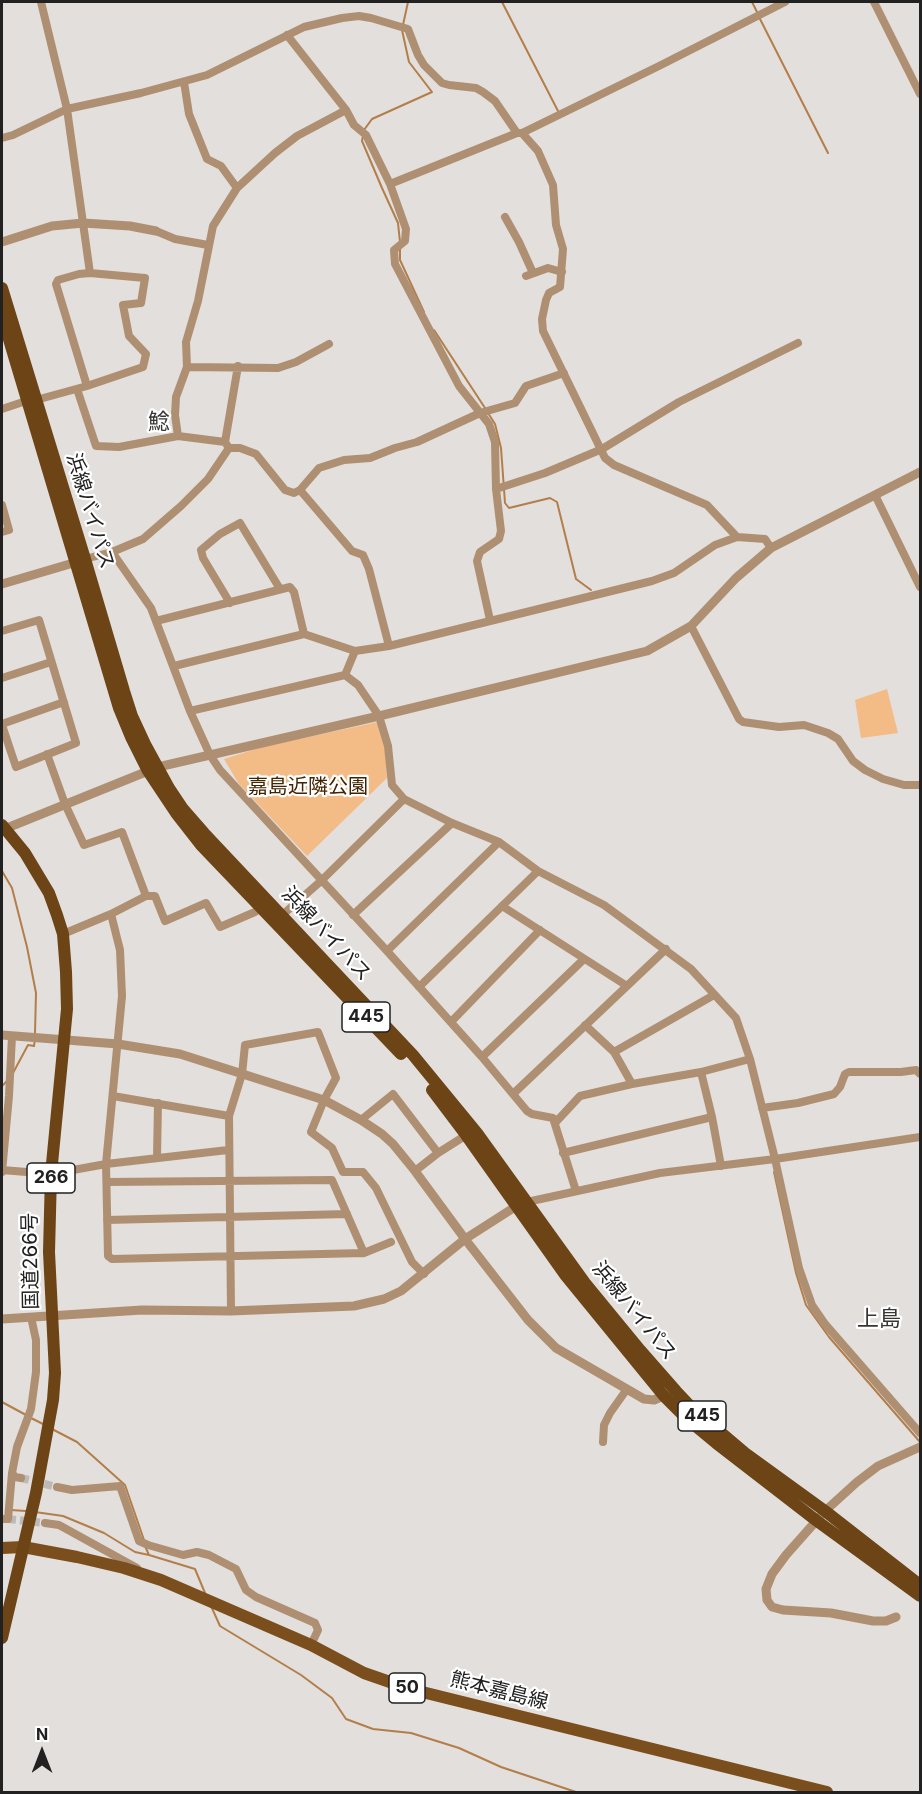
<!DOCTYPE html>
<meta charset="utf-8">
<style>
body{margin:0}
#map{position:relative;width:922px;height:1794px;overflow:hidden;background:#e2dfdc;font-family:Inter,sans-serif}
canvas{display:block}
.frame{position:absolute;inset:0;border:3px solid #222121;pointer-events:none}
.north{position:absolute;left:12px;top:1722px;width:60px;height:60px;-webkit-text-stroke:4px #fff;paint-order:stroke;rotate:0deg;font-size:16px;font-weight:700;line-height:24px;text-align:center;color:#222121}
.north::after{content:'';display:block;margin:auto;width:21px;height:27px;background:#222121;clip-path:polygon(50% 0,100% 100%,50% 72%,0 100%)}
</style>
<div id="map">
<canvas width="922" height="1794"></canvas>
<div class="frame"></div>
<div class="north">N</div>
</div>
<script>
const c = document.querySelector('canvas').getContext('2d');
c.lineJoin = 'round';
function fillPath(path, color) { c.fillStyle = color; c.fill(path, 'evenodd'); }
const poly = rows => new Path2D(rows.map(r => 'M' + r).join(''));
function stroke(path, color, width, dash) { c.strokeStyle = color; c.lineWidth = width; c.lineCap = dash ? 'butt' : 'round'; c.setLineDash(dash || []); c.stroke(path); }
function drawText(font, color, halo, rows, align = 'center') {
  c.font = font + ' Inter,"Noto Sans JP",sans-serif'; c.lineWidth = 4.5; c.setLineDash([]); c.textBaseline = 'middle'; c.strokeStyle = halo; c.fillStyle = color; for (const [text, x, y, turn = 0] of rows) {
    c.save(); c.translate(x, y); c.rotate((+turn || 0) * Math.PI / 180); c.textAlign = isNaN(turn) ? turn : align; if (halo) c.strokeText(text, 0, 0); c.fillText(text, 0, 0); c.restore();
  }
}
const green = poly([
 [887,689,898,733,861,738,855,700],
 [378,722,385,747,387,778,307,856,239,784,224,759,262,747]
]);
const stream = poly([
 [502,2,558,111],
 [752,2,757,12],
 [760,19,828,153],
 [403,25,408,2],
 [364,130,372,119,432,92,409,62,402,30],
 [363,136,362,141,382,188,398,223,400,242],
 [400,248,400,260,424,312],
 [434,330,485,408],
 [488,413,495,424,501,448,505,503,509,508,550,498,557,502,576,579,591,590],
 [2,871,12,888,27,947,36,993,35,1033],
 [13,1073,28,1045,34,1046,35,1039],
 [2,1086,8,1080],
 [774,1172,796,1273,806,1305,829,1337,920,1442],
 [2,1402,26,1415],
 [31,1418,45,1425],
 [52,1429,77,1442,125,1485,144,1540],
 [11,1510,26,1511],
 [35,1512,63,1516,104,1533,135,1552,149,1555],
 [145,1546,149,1555,195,1569,205,1593],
 [211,1606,220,1626,301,1675,332,1698,346,1719,373,1729,411,1733,459,1748,501,1767,576,1792]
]);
const minorTunnel = poly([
 [21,1478,57,1487],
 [8,1519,45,1523]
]);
const minor = poly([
 [874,2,920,94],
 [287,35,346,110,354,125,366,135,390,184,406,229,405,241,394,250,395,264,459,386,489,424,495,442,496,489,501,531,499,539,480,552,477,561,490,620],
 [184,82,189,114,207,159,221,166,237,188],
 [522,133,538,151,553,185,556,225,563,249,560,287,549,293,546,300,542,319,543,331,605,458,614,465,707,505,737,537],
 [2,138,13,135,67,109,141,93,207,75,304,27,342,18,359,16,371,18,408,29,418,55,424,65,442,83,449,85,476,88,483,92,495,101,517,133],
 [390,184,517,133,522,133,659,66,785,2],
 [505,217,519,242,533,273],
 [156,231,175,239,208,245],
 [526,276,548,268,562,272],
 [187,367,278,368,296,362,329,344],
 [87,386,56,284,58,280,79,274,90,273],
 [77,389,96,446,119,447,178,436,225,442,229,448,240,448,256,454,285,490,294,493,300,490,319,468,344,460,370,458,395,448,417,442,480,413,515,403,526,386,564,373],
 [36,400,87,386,143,367,146,354,129,336,123,305,141,303,145,278,90,273,67,109,41,2],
 [2,409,26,401],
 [178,436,175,415,176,397,187,367,186,342,198,301,213,226,237,188,275,153,297,136,346,110],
 [225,442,238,366],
 [496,489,545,473,602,449,679,402,798,343],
 [300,490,352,551,363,555,369,569,389,646],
 [875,495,920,587],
 [2,505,9,530,2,532],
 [112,552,151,608,190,711,210,755,220,770,387,951,482,1057,527,1111,532,1114,553,1118,576,1191],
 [85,559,112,552,143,539,181,506,208,479,229,448],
 [230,603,203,558,201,550,220,534,240,523,280,589],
 [156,621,290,587,294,592,304,634],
 [691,626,739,719,743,722,779,727,804,725,828,733,838,739,853,761,865,770,883,779,904,785,920,785],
 [2,631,39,620,76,743,16,767,2,725],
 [174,666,304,634,355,651,389,646,652,581,674,573,715,545,737,537,765,539,771,548],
 [345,675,358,685,379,716,388,746,392,785,404,799,452,823,499,842,538,871,604,905,691,969,736,1018,750,1059,775,1159,799,1268,812,1305,825,1324,920,1433],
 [345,675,355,651],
 [2,678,51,662],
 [190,711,345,675],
 [2,724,64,702],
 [47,754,65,804,84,845,122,832,146,896],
 [502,906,627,986],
 [111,914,120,950,122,996,106,1164,108,1256,112,1259,364,1253,391,1242],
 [353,915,452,823],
 [280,917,321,881,404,799],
 [63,934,111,914,146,896,155,896,165,921,206,903,220,927,255,912],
 [387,951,499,842],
 [419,987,538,871],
 [451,1022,540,930],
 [585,1025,614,1052,632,1084],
 [614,1052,714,995],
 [482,1057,584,959],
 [701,1072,712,1117,721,1166],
 [513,1094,666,949],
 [113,1096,229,1116],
 [762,1108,798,1103,834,1094,840,1087,845,1074,849,1072,901,1072,916,1070,920,1074],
 [361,1120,393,1094,438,1153],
 [555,1123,580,1096,632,1084,701,1072,750,1059],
 [563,1153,712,1117],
 [157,1157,158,1103],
 [2,1170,51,1174,106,1164,228,1150],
 [415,1171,438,1153,468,1134],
 [2,1172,9,1096,12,1036],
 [107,1182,332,1180,364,1253],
 [527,1202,660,1173,775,1159,920,1137],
 [107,1220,347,1214],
 [231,1311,229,1116,242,1074,245,1045,318,1032,336,1078,324,1100,311,1132,332,1148,343,1172,363,1172,376,1188,412,1262,424,1274],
 [603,1442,604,1425,610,1413,627,1389],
 [21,1478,15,1477,12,1473,17,1447,31,1409,36,1372,36,1340,31,1317],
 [57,1487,72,1490,120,1486,139,1541,148,1545,183,1555,197,1552,209,1555,236,1569,246,1590,256,1597,315,1623,318,1630,311,1645],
 [2,1519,8,1519,12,1473],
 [45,1523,59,1525,137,1568]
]);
const tertiary = poly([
 [2,242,52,226,83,223,130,226,156,231],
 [2,584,80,561],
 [2,830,158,767,379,716,647,651,691,626,736,578,771,548,920,472],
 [2,1035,118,1044,180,1054,324,1100,361,1120,382,1134,393,1144,415,1171,465,1239,528,1320,556,1348,644,1399,654,1400,668,1394],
 [2,1319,142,1310,231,1311,354,1306,384,1299,401,1291,465,1239,515,1207,522,1204],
 [896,1617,886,1621,873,1621,831,1613,783,1610,772,1607,767,1600,766,1589,772,1574,786,1555,825,1511,857,1482,878,1466,920,1447]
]);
const primary = poly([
 [2,1548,23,1547,77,1557,124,1568,161,1580,311,1645,364,1673,410,1689,827,1792]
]);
const trunk = poly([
 [2,288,85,559,124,691,132,716,145,744,169,788,183,809,204,833,413,1055,477,1133,585,1283,640,1350,676,1391,692,1408,745,1453,825,1511,920,1585],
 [2,316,119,708,131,737,148,771,176,813,201,845,401,1054],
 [2,825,25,853,49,893,57,915,63,934,66,972,67,1009,51,1174,49,1252,55,1373,53,1400,36,1493,2,1638],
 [432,1090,466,1135,566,1276,664,1396,687,1419,716,1443,817,1521,920,1596]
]);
const shields = [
 [366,1017,48],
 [51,1178,48],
 [702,1416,48],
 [407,1688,36]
];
const shieldNames = [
 ["445",366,1017],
 ["266",51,1178],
 ["445",702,1416],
 ["50",407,1688]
];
const streetNames = [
 ["浜線バイパス",90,511,73],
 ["浜線バイパス",326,934,47],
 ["国道266号",31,1261,-91],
 ["浜線バイパス",634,1311,51],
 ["熊本嘉島線",499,1691,14]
];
const parkNames = [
 ["嘉島近隣公園",308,787]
];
const quarterNames = [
 ["鯰",159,422],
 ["上島",879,1319]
];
fillPath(green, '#f3bb86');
stroke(stream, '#b37e49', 2);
stroke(minorTunnel, '#bcb9b7', 8, [8, 4]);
stroke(minor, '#af8f71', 8);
stroke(tertiary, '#af8f71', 9);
stroke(primary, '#7a4e1d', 12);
stroke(trunk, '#6d4416', 12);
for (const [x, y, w] of shields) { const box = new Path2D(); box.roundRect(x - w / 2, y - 15, w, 30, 4.5); c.fillStyle = '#fff'; c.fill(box); stroke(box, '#222121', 1.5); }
drawText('bold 18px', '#222121', null, shieldNames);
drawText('20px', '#222121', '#fff', streetNames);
drawText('20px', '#402301', '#fff', parkNames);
drawText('22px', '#383634', '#fff', quarterNames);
</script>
